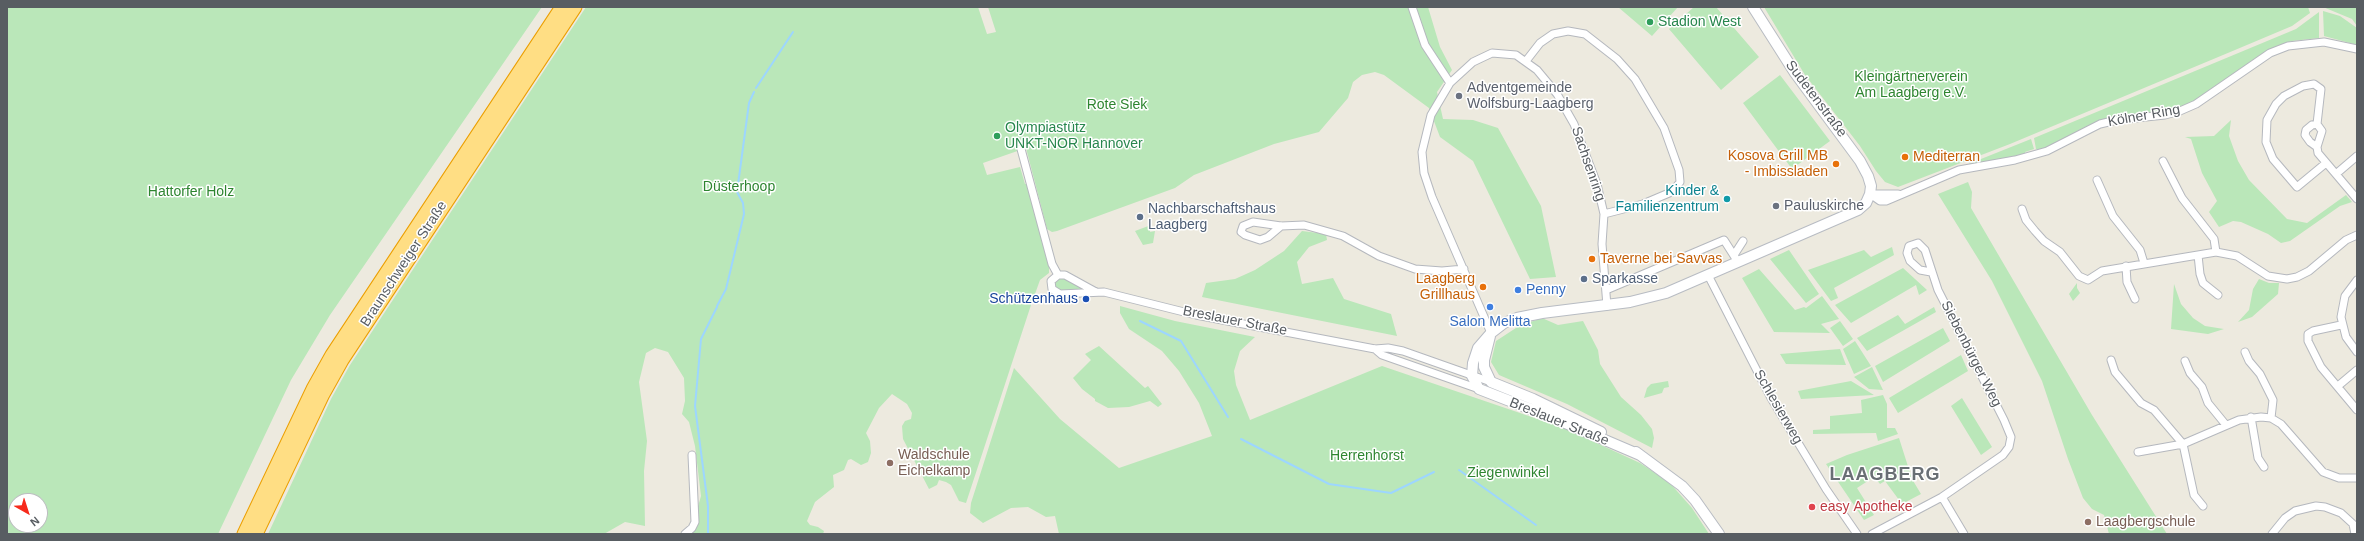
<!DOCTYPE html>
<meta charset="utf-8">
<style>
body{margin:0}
#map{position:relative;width:2364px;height:541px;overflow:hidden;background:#edeadf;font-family:Arial,sans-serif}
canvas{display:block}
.frame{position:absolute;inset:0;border:8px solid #585d62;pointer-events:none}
.north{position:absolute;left:8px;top:493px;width:40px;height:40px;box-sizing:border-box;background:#fff;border:1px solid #bcbec0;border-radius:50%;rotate:141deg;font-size:11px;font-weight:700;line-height:16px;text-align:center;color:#585d62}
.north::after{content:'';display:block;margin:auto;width:14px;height:18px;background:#f72a1c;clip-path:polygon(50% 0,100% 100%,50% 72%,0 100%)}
</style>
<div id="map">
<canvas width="2364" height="541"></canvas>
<div class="frame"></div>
<div class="north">N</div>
</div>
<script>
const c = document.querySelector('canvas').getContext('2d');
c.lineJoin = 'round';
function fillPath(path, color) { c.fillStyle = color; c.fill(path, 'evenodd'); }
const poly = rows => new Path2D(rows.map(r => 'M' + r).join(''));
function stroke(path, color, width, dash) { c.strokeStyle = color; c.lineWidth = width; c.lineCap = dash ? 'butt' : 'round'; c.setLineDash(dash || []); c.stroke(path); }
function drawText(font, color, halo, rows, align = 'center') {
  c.font = font + ' Arial,sans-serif'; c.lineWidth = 3; c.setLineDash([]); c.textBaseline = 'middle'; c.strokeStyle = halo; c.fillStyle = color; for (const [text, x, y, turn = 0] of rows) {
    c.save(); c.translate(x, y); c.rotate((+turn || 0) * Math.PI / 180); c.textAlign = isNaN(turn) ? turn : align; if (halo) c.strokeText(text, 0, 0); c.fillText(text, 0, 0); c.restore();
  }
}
const green = poly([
 [7,7,542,7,330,315,291,380,218,534,7,534],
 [16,501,40,501,40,525,16,525],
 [586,7,978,7,987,34,996,32,988,7,1428,7,1440,47,1452,70,1437,92,1443,119,1473,120,1498,128,1541,206,1556,277,1530,279,1473,161,1440,137,1429,108,1384,75,1375,72,1362,75,1353,82,1348,98,1319,132,1274,144,1194,175,1175,188,1057,231,1052,232,1047,229,1026,148,983,163,987,175,1020,167,1025,184,1029,184,1049,261,1049,273,1040,280,1031,305,966,503,959,501,951,485,946,482,939,480,937,485,929,489,903,439,902,426,905,421,911,419,912,413,907,404,892,394,879,408,866,433,870,441,871,453,868,462,861,465,851,459,848,460,844,470,833,475,834,487,815,502,807,521,810,525,818,527,824,531,823,534,690,534,701,496,695,446,689,422,682,414,685,401,684,378,668,352,655,348,646,353,639,382,647,441,644,471,645,526,625,522,604,534,268,534,331,399,350,365],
 [1618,7,1678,7,1652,36],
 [1694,7,1716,7,1759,57,1721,90,1669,29],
 [1764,7,2308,7,2310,13,2292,26,2235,50,2010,144,1898,187,1885,182,1876,171,1860,146,1805,75],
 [2323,7,2357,7,2357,26,2352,19],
 [2323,11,2340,16,2357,28,2357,45,2324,36],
 [2319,12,2319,38,2292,41,2277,46,2260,55,2201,98,2186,105,2171,110,2109,118,2041,150,2036,149,2034,138,2296,29],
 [1780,75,1830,141,1792,169,1743,103],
 [2231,120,2229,136,2238,161,2249,180,2287,219,2307,223,2346,195,2352,202,2340,206,2290,241,2281,243,2268,234,2241,222,2233,221,2219,227,2209,212,2217,201,2202,173,2191,139,2185,137,2214,136],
 [2031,139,2034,149,2025,152,2025,154,1961,167],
 [1968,182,1972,192,1971,208,2092,415,2167,534,2109,534,2104,515,2092,509,2083,498,2068,459,2042,381,1992,281,1938,194],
 [1151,225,1150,232,1155,231,1153,243,1143,245,1135,231],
 [1302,231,1326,234,1327,240,1309,247,1297,262,1302,284,1333,278,1344,299,1391,314,1397,336,1202,297,1206,283,1235,279,1255,270,1284,251],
 [1892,247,1894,255,1834,288,1838,298,1831,301,1808,270,1864,250,1871,257],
 [1789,250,1819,294,1806,303,1770,259],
 [1903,268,1927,290,1919,295,1916,285,1851,323,1835,305],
 [1759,269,1795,310,1804,307,1806,308,1822,296,1839,319,1821,324,1830,333,1774,332,1742,278],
 [1064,277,1083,289,1064,291,1056,289,1054,284,1057,279],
 [2259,279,2269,283,2279,283,2278,294,2252,317,2238,322,2249,310,2253,289],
 [2077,283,2077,288,2080,293,2073,301,2069,294],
 [2174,284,2181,304,2193,318,2205,326,2224,329,2208,334,2171,329],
 [1120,306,1175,321,1255,337,1240,351,1234,371,1236,385,1250,420,1382,366,1564,428,1640,463,1669,482,1692,508,1709,534,1059,534,1055,516,1046,517,1028,507,1011,508,983,523,970,513,971,503,1014,368,1060,419,1119,468,1212,436,1199,403,1179,371,1162,351,1129,329,1120,313],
 [1934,307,1936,312,1867,351,1857,338,1898,315,1905,324],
 [1542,318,1558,325,1583,321,1598,350,1600,364,1621,397,1641,415,1652,429,1654,438,1652,448,1567,404,1499,375,1491,362,1496,341,1519,326],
 [1840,321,1853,339,1843,346,1830,328],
 [1943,328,1950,341,1883,382,1875,366],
 [1855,341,1871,366,1854,374,1843,349],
 [1099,346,1145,388,1148,386,1162,404,1158,407,1150,401,1129,407,1108,408,1095,401,1095,399,1082,389,1073,378,1091,360,1085,354],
 [1840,349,1846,365,1786,364,1780,354],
 [1961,355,1968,371,1898,413,1889,398],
 [1872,367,1883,390,1869,389,1854,377],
 [1668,381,1669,387,1664,388,1662,393,1644,398,1647,388,1651,384],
 [1851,381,1874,395,1801,399,1798,391],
 [1883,395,1887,404,1887,428,1895,428,1898,434,1878,441,1876,433,1813,434,1813,430,1830,429,1830,416,1862,413,1861,400],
 [1962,398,1992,447,1981,455,1951,406],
 [1899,438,1912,479,1921,494,1902,504,1885,481,1880,484,1874,477,1857,488,1874,515,1864,520,1826,464,1847,455]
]);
const stream = poly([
 [756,88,793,32],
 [717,306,726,289,744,214,743,203,737,192,749,103,754,92],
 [1140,321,1181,341,1228,417],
 [1241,439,1329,484,1391,493,1434,472],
 [1459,470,1536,525],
 [708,534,708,506,695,406,701,339,717,307],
 [1563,534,1565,534]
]);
const street = poly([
 [1412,7,1425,45,1450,83],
 [1526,61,1540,43,1553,34,1568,31,1585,34,1617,59,1635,79,1664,128,1679,170,1680,182,1677,186,1669,193,1643,204,1604,214],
 [2317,124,2321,89,2314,84,2303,86,2284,96,2276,104,2267,120,2266,142,2273,159,2297,187,2326,163],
 [2317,147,2310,142,2305,135,2306,130,2312,125,2317,124,2322,131,2317,147,2318,153,2357,199],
 [1021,149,1052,264,1058,275],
 [2163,161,2182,198,2214,239,2216,252],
 [2336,174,2357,156],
 [2097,180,2113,216,2140,250,2144,263],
 [1870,194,1880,201,1886,201,1959,170,2015,160,2047,151,2100,124,2117,120,2165,115,2180,111,2196,104,2270,53,2288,46,2324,42,2357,49],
 [1870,194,1898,194],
 [2022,209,2026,220,2035,231,2044,241,2060,252,2079,276,2088,280,2102,271,2216,252,2237,256,2268,276,2287,279,2297,277,2309,271,2346,240,2357,235],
 [1281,226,1268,237,1260,240,1245,235,1241,232,1243,226,1253,222,1281,226,1304,225,1343,236,1379,256,1415,269,1442,271,1464,269],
 [1734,255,1743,241],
 [2198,255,2200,274,2203,283,2218,295],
 [2126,266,2127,282,2135,299],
 [1708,275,1771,398,1826,489,1857,534],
 [2357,280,2345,296,2341,317,2346,337,2357,352],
 [1606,290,1724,240,1738,262],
 [1096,292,1065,275,1058,275,1051,281,1052,289,1060,294,1104,292,1196,315,1375,349,1388,348,1403,351,1491,382],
 [2341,325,2313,331,2308,334,2308,341,2321,367,2357,410],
 [1491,333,1432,197,1424,173,1422,152,1431,115,1450,83,1473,62,1492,53,1516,55,1537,70,1557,94,1574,124,1597,184,1604,214,1602,244,1607,306],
 [1375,349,1382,355,1479,389],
 [2245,352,2249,361,2260,374,2273,400,2271,418],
 [2111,360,2115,372,2141,403,2154,410,2183,444],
 [2185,361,2190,373,2202,387,2208,403,2226,425],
 [2338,386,2357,370],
 [2251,417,2258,458,2264,467],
 [2183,444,2194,495,2203,506],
 [2138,452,2183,444,2239,420,2261,417,2271,418,2281,424,2323,472,2339,478,2357,478],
 [1942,497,1964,534],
 [685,534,692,528,695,522,692,455],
 [1872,534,1942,497,2003,455,2009,447,2011,437,2004,420,1938,290,1925,250,1918,243,1909,246,1907,253,1910,261,1920,270,1931,272],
 [2272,534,2285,518,2295,511,2316,506,2325,507,2341,513,2353,524,2355,534]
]);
const secondary = poly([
 [1490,336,1484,360,1484,367,1491,382,1533,399,1601,432],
 [1636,452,1682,486,1695,500,1719,534],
 [1640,455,1551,417,1479,389,1472,376,1473,363,1478,348,1491,333,1504,323,1517,318,1542,313,1630,302,1666,293,1858,210,1866,203,1870,194,1871,186,1868,176,1860,161,1795,73,1753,7]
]);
const highway = poly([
 [244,534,313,389,332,355,562,7],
 [256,534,323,394,342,360,575,7]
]);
const markers = [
 [1650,22,4,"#2e9e5b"],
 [1459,96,4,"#6b7280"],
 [997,136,4,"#2e9e5b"],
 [1905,157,4,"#e8710a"],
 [1836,164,4,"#e8710a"],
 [1727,199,4,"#0f9aa8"],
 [1776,206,4,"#6b7280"],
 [1140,217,4,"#5c6f8a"],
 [1592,259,4,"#e8710a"],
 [1584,279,4,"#5c6f8a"],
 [1483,287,4,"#e8710a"],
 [1518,290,4,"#3f7fe0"],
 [1086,299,4,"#1a4fb4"],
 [1490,307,4,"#3f7fe0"],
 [890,463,4,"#8d6e63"],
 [1812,507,4,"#e0444e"],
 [2088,522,4,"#8d6e63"]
];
const leisureNames = [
 ["Stadion West",1658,22],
 ["Olympiastütz",1005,128],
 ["UNKT-NOR Hannover",1005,144]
];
const parkNames = [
 ["Kleingärtnerverein",1911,77],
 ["Am Laagberg e.V.",1911,93],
 ["Rote Siek",1117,105],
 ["Düsterhoop",739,187],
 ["Hattorfer Holz",191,192],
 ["Herrenhorst",1367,456],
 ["Ziegenwinkel",1508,473]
];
const worshipNames = [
 ["Adventgemeinde",1467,88],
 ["Wolfsburg-Laagberg",1467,104],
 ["Pauluskirche",1784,206]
];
const streetNames = [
 ["Sudetenstraße",1816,99,53],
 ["Kölner Ring",2144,116,-10],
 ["Sachsenring",1588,164,71],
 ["Braunschweiger Straße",404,264,-57],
 ["Breslauer Straße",1235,321,11],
 ["Siebenbürger Weg",1971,354,63],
 ["Schlesierweg",1778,407,60],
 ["Breslauer Straße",1559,422,22]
];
const foodNames = [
 ["Kosova Grill MB",1828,156],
 ["- Imbissladen",1828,172],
 ["Mediterran",1913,157,"left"],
 ["Taverne bei Savvas",1600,259,"left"],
 ["Laagberg",1475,279],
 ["Grillhaus",1475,295]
];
const cultureNames = [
 ["Kinder &",1719,191],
 ["Familienzentrum",1719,207]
];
const serviceNames = [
 ["Nachbarschaftshaus",1148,209],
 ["Laagberg",1148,225],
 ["Sparkasse",1592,279]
];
const shopNames = [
 ["Penny",1526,290],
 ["Salon Melitta",1490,322,"center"]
];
const transitNames = [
 ["Schützenhaus",1078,299]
];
const educationNames = [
 ["Waldschule",898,455],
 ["Eichelkamp",898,471],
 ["Laagbergschule",2096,522]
];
const healthNames = [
 ["easy Apotheke",1820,507]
];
const districtNames = [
 ["LAAGBERG",1885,475]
];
fillPath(green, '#bae7b9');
stroke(stream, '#9dd6ff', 2);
stroke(street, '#b5b8be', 9);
stroke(secondary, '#b8bcc3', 12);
stroke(highway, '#ec9f00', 15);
stroke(street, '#fff', 7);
stroke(secondary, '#fff', 10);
stroke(highway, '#ffde84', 13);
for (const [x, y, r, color] of markers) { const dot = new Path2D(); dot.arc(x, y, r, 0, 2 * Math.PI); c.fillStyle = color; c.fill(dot); stroke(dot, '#fff', 1.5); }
drawText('14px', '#27864d', '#fff', leisureNames, 'left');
drawText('14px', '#2e8530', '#fff', parkNames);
drawText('14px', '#5b616d', '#fff', worshipNames, 'left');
drawText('14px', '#585d62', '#fff', streetNames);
drawText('14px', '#c56008', '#fff', foodNames, 'right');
drawText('14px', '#0d838f', '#fff', cultureNames, 'right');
drawText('14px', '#4e5e75', '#fff', serviceNames, 'left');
drawText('14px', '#366cbe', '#fff', shopNames, 'left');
drawText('14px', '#164399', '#fff', transitNames, 'right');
drawText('14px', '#785e54', '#fff', educationNames, 'left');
drawText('14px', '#be3a42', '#fff', healthNames, 'left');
c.letterSpacing = '1px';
drawText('bold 18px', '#696f74', '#fff', districtNames);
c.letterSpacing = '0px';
</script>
